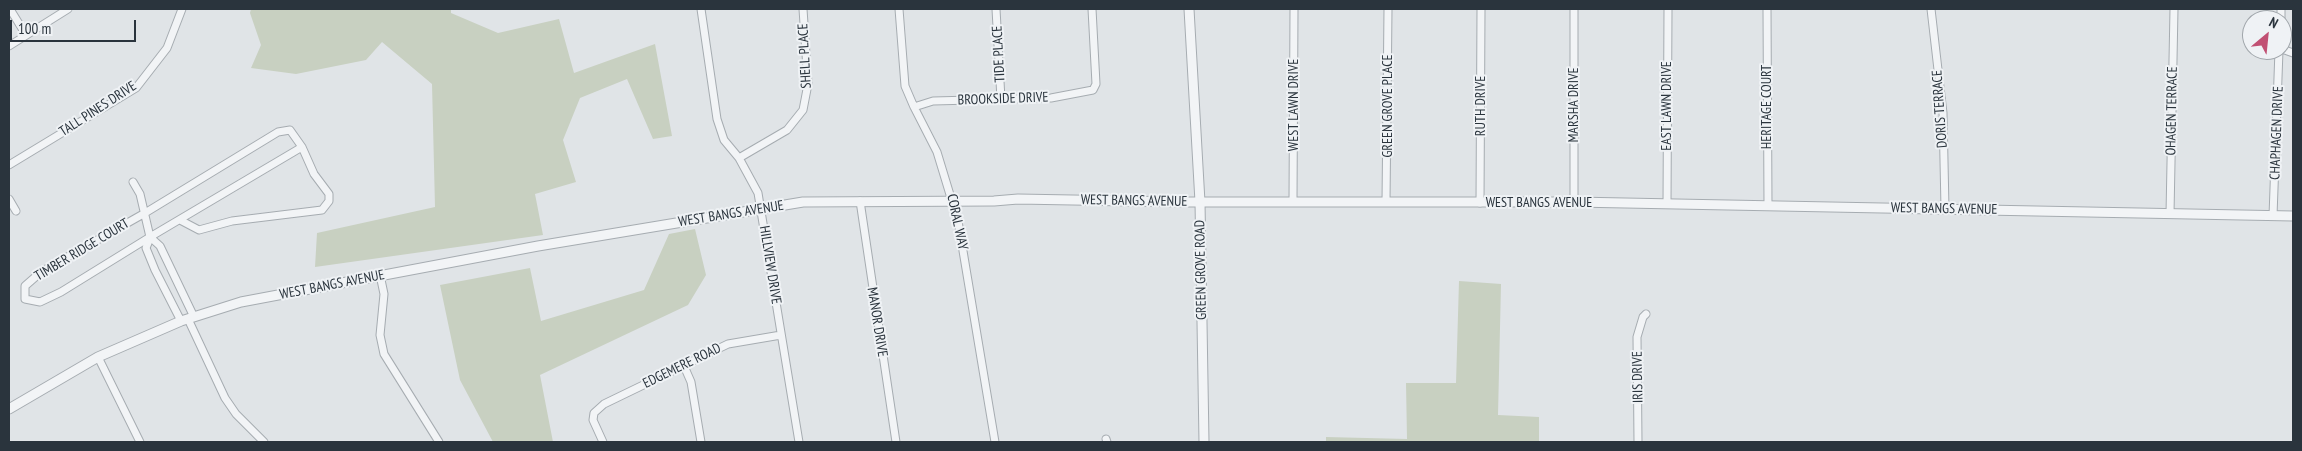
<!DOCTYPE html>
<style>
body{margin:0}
#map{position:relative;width:2302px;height:451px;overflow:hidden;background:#e0e4e7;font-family:"PT Sans Narrow",sans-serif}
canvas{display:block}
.frame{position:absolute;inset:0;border:10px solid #2a343d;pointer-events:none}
.north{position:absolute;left:2242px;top:10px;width:50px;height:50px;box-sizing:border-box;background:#eff2f5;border:1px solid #a0a6ab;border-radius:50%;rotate:28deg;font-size:14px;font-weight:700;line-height:20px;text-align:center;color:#2a343d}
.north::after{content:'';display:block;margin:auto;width:18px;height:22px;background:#c15073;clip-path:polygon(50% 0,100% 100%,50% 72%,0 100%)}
.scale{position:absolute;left:10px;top:20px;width:126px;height:22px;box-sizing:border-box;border:2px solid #2a343d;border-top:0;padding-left:6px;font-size:15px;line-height:18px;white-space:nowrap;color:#2a343d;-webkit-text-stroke:4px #eff2f5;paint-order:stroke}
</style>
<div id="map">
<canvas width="2302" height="451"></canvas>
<div class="frame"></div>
<div class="north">N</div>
<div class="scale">100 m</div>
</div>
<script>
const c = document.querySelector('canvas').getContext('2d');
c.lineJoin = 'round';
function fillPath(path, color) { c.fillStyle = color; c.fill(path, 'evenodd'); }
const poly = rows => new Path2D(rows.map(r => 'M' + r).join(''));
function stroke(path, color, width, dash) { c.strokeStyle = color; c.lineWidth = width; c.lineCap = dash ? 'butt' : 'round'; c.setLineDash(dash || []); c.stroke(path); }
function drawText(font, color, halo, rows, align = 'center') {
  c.font = font + ' "PT Sans Narrow",sans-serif'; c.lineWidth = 4; c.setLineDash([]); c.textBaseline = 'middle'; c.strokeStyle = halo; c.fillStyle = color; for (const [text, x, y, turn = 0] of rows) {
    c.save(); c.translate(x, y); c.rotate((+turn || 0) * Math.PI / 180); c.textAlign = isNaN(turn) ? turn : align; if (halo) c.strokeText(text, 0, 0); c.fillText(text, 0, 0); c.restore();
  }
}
const green = poly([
 [251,9,451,9,451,13,498,33,559,19,574,73,655,44,672,136,653,139,627,79,580,98,563,140,576,182,535,194,543,235,315,267,317,233,435,207,432,84,382,42,366,60,296,74,251,68,261,45,250,13],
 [695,229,706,275,688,305,540,375,553,442,493,442,460,380,440,285,530,268,541,321,644,290,669,234],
 [1459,281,1501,284,1498,415,1539,417,1539,442,1326,442,1326,437,1407,439,1406,383,1456,383]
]);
const minor = poly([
 [10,9,26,35],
 [701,9,717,119,724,140,739,158,758,193,799,442],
 [899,9,905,86,914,107,937,152,958,221,995,442],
 [996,9,1001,99],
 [1767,9,1768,206],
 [1931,9,1943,113,1945,209],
 [2281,20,2281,9],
 [9,46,68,9],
 [2282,49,2293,53],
 [914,107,933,101,1051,98,1093,90,1096,84,1092,9],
 [739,158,787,130,803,110,808,84,803,9],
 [9,165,136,88,167,48,182,9],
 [133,182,140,194,150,237,160,246,194,317],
 [9,199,16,211],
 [860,201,896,442],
 [1293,201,1294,9],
 [1386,202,1388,9],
 [1574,202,1574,9],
 [1480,203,1481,9],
 [1667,204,1668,9],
 [2170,214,2174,9],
 [2273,216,2279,50],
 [180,220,199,230,232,221,322,210,329,201,329,194,314,174,302,147,290,130,278,132,145,213,41,272,25,286,25,299,40,302,61,292,150,237,302,147],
 [150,238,146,248,155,270,181,321],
 [380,275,384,294,380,335,384,354,439,442],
 [188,319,225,398,236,414,264,442],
 [98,357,140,442],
 [684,366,691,382,701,442],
 [1106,439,1107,442],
 [603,442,593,420,594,413,604,404,728,344,781,335],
 [1638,442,1637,337,1643,317,1646,314]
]);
const tertiary = poly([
 [1189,9,1200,202,1204,442],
 [9,409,98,357,181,321,241,302,538,246,803,202,994,201,1018,199,1182,202,1574,202,2293,216]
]);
const streetNames = [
 ["TIDE PLACE",999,54,-93],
 ["SHELL PLACE",805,56,-93],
 ["BROOKSIDE DRIVE",1003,99,-2],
 ["WEST LAWN DRIVE",1294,105,-90],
 ["MARSHA DRIVE",1574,105,-90],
 ["GREEN GROVE PLACE",1388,106,-90],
 ["RUTH DRIVE",1481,106,-90],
 ["EAST LAWN DRIVE",1667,106,-90],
 ["HERITAGE COURT",1767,107,-90],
 ["TALL PINES DRIVE",98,109,-33],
 ["DORIS TERRACE",1940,109,-94],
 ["OHAGEN TERRACE",2172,111,-89],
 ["CHAPHAGEN DRIVE",2277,133,-88],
 ["WEST BANGS AVENUE",1134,201,1],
 ["WEST BANGS AVENUE",1539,203],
 ["WEST BANGS AVENUE",1944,209,1],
 ["WEST BANGS AVENUE",731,214,-9],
 ["CORAL WAY",957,222,78],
 ["TIMBER RIDGE COURT",82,250,-31],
 ["HILLVIEW DRIVE",770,265,81],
 ["GREEN GROVE ROAD",1201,270,-91],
 ["WEST BANGS AVENUE",332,285,-11],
 ["MANOR DRIVE",877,322,81],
 ["EDGEMERE ROAD",682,366,-26],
 ["IRIS DRIVE",1638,377,-91]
];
fillPath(green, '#c8d0c1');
stroke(minor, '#a6acb1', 9);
stroke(tertiary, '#a6acb1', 11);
stroke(minor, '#f2f4f6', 7);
stroke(tertiary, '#f2f4f6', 9);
drawText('14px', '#2a343d', '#eff2f5', streetNames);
</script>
